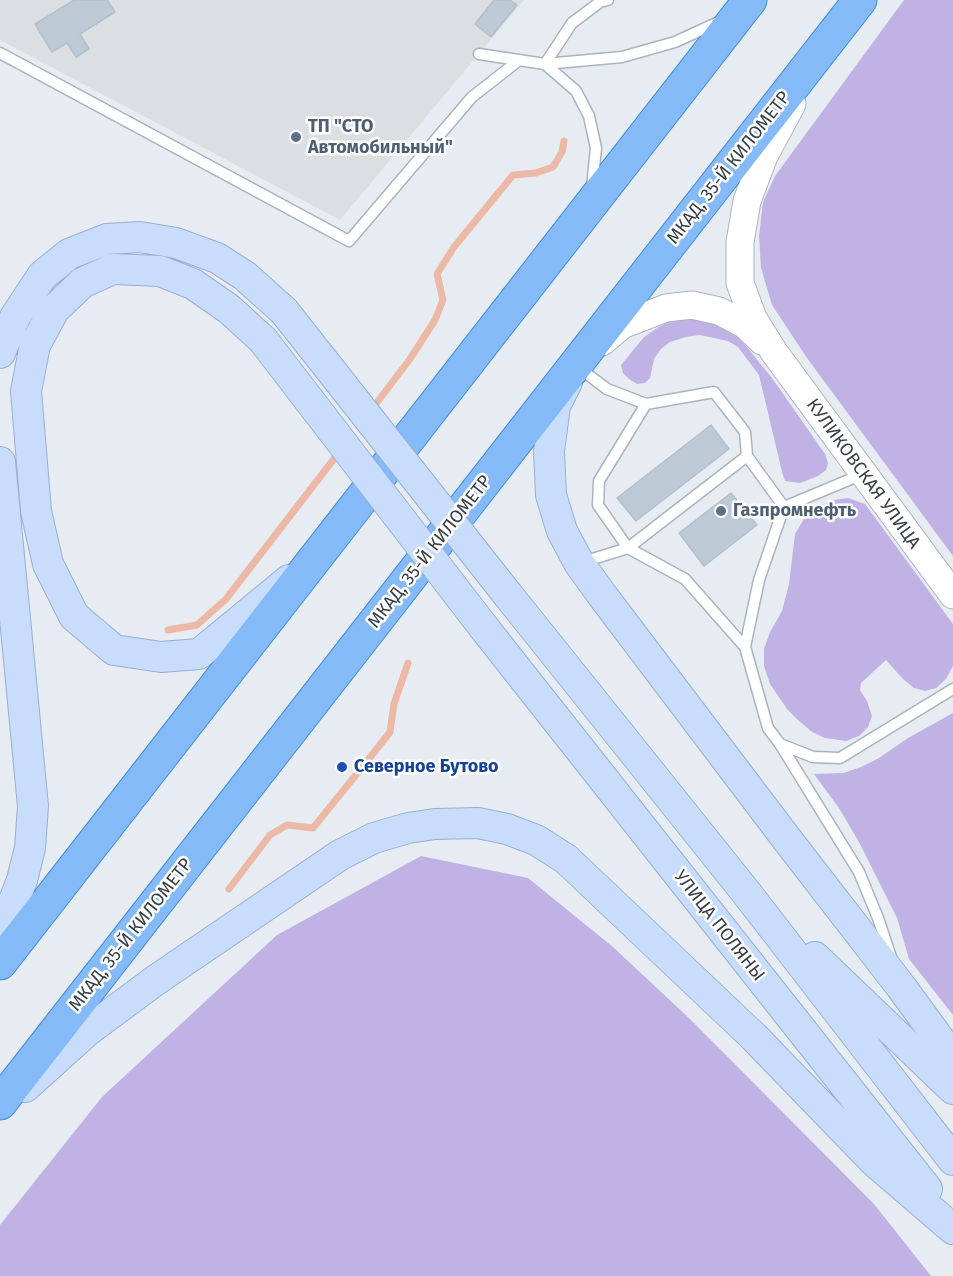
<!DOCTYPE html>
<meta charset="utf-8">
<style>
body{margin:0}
canvas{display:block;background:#e7ecf3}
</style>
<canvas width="953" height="1276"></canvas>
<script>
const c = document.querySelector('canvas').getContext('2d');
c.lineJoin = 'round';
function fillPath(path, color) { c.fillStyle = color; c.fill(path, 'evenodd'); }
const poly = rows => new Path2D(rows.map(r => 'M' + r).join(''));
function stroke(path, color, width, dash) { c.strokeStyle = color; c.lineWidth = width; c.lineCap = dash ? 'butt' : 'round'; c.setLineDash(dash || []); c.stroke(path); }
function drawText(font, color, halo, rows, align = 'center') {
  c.font = font + ' "Fira Sans",sans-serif'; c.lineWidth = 5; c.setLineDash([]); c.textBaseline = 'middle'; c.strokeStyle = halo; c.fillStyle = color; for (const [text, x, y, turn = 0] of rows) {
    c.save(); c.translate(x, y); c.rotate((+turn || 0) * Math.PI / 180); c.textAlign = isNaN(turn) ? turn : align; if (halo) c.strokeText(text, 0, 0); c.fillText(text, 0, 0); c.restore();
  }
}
const green = poly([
 [904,0,953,0,953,556,807,358,772,305,761,268,759,236,763,202,775,176],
 [677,319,698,320,714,322,733,330,772,378,825,454,828,463,826,470,818,476,800,483,785,481,782,472,759,375,738,347,728,341,700,335,686,337,670,342,661,349,654,359,650,378,645,383,637,384,629,379,623,373,621,365,644,337,660,326],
 [848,498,865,504,953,624,953,666,946,679,936,688,925,691,914,688,903,679,886,660,861,683,860,690,867,701,872,716,868,727,859,736,846,741,825,738,812,732,799,721,787,709,770,684,764,666,764,649,770,632,782,611,789,584,795,534,805,517,820,506,834,500],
 [953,713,953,1015,909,959,897,918,860,844,839,808,814,774,843,773,861,767,879,758,908,738],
 [421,856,528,878,613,947,690,1019,874,1204,931,1276,0,1276,0,1225,102,1097,277,935]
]);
const parking = poly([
 [0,0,524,0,340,220,0,40]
]);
const stream = poly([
 [372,409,410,359,435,320,443,300,437,274,454,247,513,175,536,173,553,167,562,152,564,141],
 [168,630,197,625,226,599,340,451],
 [229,889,270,835,287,825,313,828,372,755,390,732,394,704,408,663]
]);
const building = poly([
 [74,0,107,0,115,12,80,34,89,49,76,57,67,43,52,52,35,24,74,0],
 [494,0,510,0,517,5,491,37,475,24,494,0],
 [711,425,729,449,636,521,617,498,711,425],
 [731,493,757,525,704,566,679,533,731,493]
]);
const service = poly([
 [0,53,349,241,472,97,518,61],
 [479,54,545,64,622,57,675,42,721,21],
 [545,64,576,91,589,116,596,148,592,187],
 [545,64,572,23,600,2,608,0],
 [578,367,607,389,646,404],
 [784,507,747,456,745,432,714,392,646,404,599,481,598,505,628,548,685,579,745,647,768,728,780,744,859,872,878,918,891,957],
 [583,562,628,548,747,456],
 [745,647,759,580,784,507,863,474],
 [780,744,813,757,840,758,953,689]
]);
const tertiary = poly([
 [792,104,764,156,747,201,740,242,740,283,753,318,774,352,953,595],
 [602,342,622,325,666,308,692,305,719,311,744,324,762,341]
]);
const secondary = poly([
 [263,340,229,309,193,284,160,271,113,269,82,283,54,310,35,345,26,391,36,511,48,564,74,616,114,650,161,657,199,654,289,580],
 [0,353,15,317,42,276,69,254,107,239,140,237,176,243,217,258,245,276,284,311],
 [567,382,555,406,549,451,551,495,562,531,579,563,602,595,786,838,902,988,953,1058],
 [0,462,33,806,30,848,22,880,10,911,0,931],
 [508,595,745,891,953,1160],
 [485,629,927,1189],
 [815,957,953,1089],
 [25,1087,86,1032,156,980,340,855,374,838,408,828,435,824,478,823,507,829,536,840,566,859,754,1037,875,1162,953,1229]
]);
const trunk = poly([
 [0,963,750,0],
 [0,1103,860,0]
]);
const secondaryBridge = poly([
 [284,311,508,595],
 [263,340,485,629]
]);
const markers = [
 [296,137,6,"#5c6f8a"],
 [721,511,6,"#5c6f8a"],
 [342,767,6,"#1a4fb4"]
];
const serviceNames = [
 ["ТП \"СТО",308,127],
 ["Автомобильный\"",308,148],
 ["Газпромнефть",733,511]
];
const streetNames = [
 ["МКАД, 35-Й КИЛОМЕТР",729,168,-52],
 ["КУЛИКОВСКАЯ УЛИЦА",863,474,54],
 ["МКАД, 35-Й КИЛОМЕТР",430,552,-52],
 ["УЛИЦА ПОЛЯНЫ",719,926,52],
 ["МКАД, 35-Й КИЛОМЕТР",131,935,-52]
];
const transitNames = [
 ["Северное Бутово",354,767]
];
fillPath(green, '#c1b2e5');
fillPath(parking, '#dcdfe1');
stroke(stream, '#ecb9a7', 7);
fillPath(building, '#bdc9d4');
stroke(building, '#b1c0ce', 1.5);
stroke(service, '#aab4be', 13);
stroke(tertiary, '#aab4be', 29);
stroke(secondary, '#99afd0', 32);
stroke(trunk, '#3f8cd5', 35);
stroke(service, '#fff', 10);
stroke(tertiary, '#fff', 27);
stroke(secondary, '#c8dcfc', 30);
stroke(trunk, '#84baf8', 33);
stroke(secondaryBridge, '#99afd0', 32, []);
stroke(secondaryBridge, '#c8dcfc', 30);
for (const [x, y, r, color] of markers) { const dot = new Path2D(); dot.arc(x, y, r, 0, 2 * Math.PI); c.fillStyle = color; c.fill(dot); stroke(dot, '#fff', 2); }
drawText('bold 18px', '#4e5e75', '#fff', serviceNames, 'left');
drawText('18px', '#363e45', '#fff', streetNames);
drawText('bold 18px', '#164399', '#fff', transitNames, 'left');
</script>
